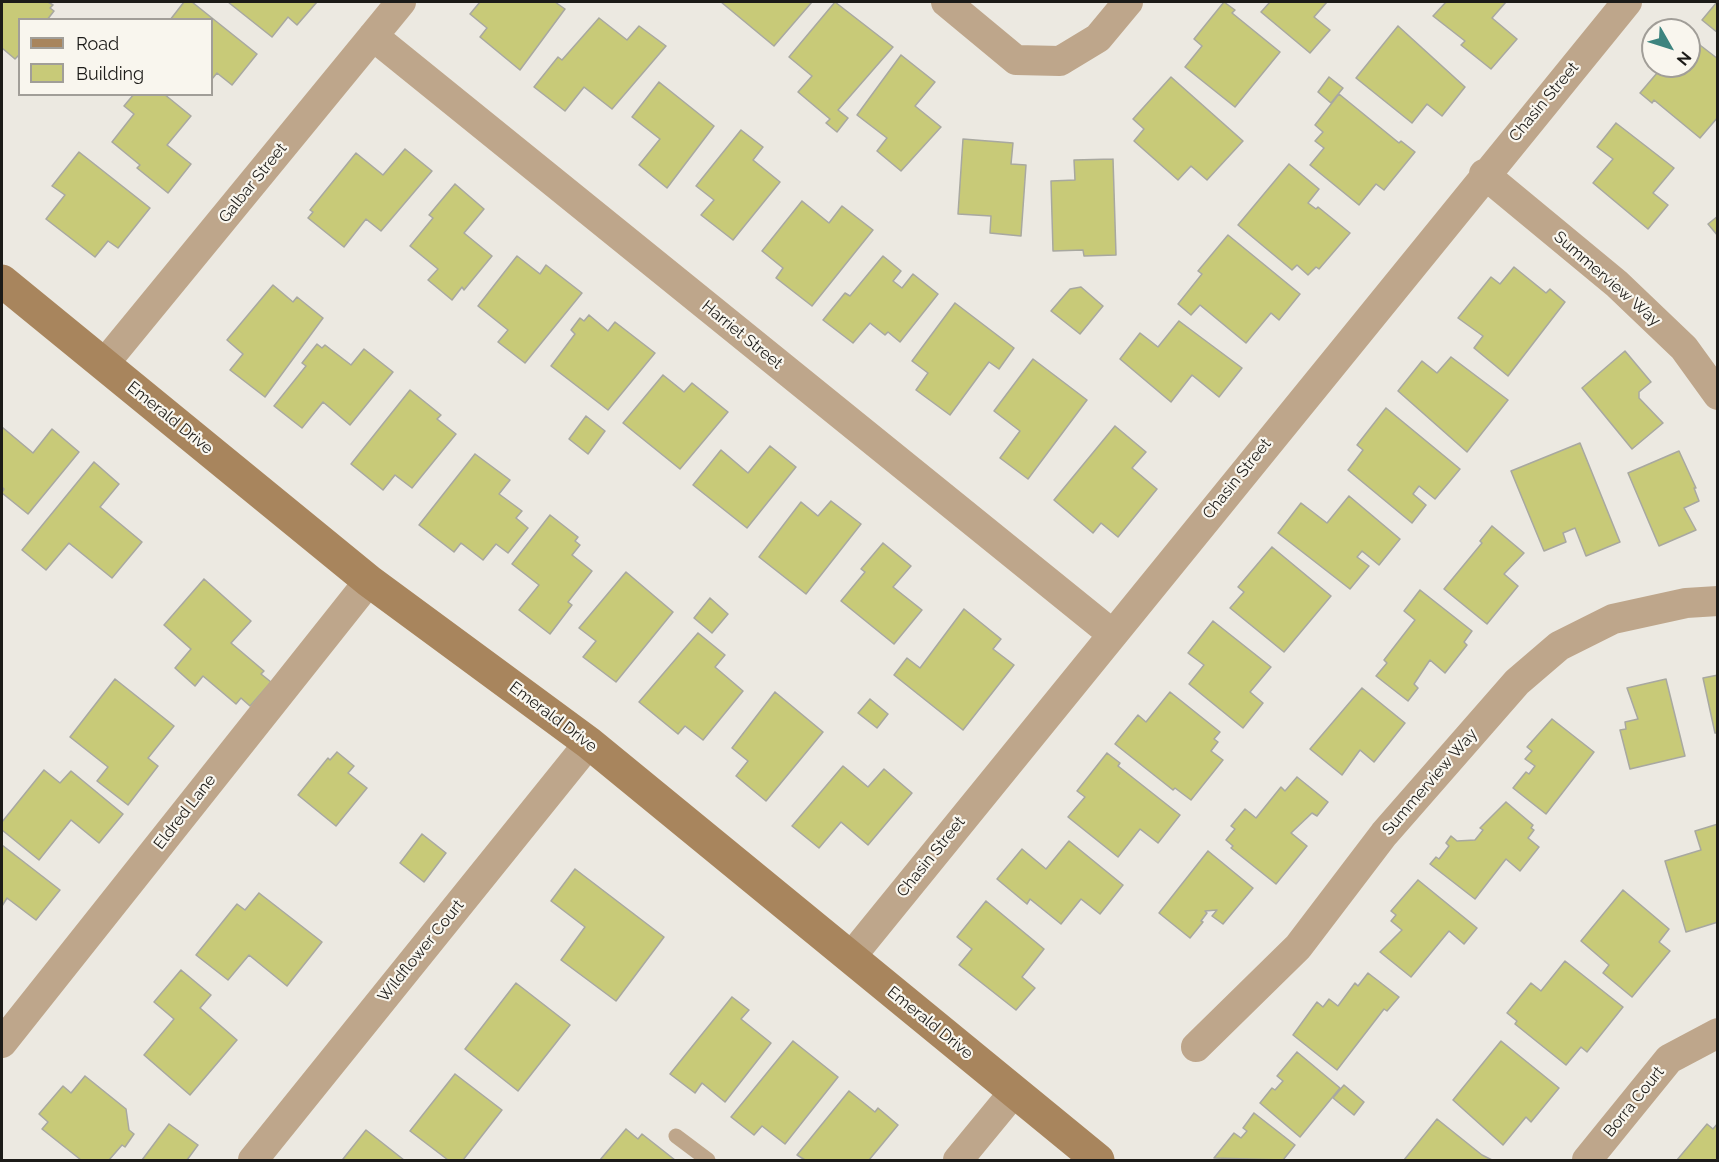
<!DOCTYPE html>
<style>
body{margin:0}
#map{position:relative;width:1719px;height:1162px;overflow:hidden;background:#ece9e1;font-family:Raleway,sans-serif}
canvas{display:block}
.frame{position:absolute;inset:0;border:3px solid #1c1b18;pointer-events:none}
.legend{position:absolute;left:18px;top:18px;width:195px;height:78px;box-sizing:border-box;background:#f9f6ee;border:2px solid #a19e98;margin:0;padding:8px 10px;list-style:none;font-size:18px;color:#1c1b18}
.legend li{display:flex;align-items:center;gap:12px;height:30px}
.legend b{width:30px;border:2px solid #a19e98}
.north{position:absolute;left:1641px;top:18px;width:60px;height:60px;box-sizing:border-box;background:#f9f6ee;border:2px solid #a19e98;border-radius:50%;rotate:129deg;font-size:16px;font-weight:700;line-height:24px;text-align:center;color:#1c1b18}
.north::after{content:'';display:block;margin:auto;width:21px;height:27px;background:#3d847f;clip-path:polygon(50% 0,100% 100%,50% 72%,0 100%)}
</style>
<div id="map">
<canvas width="1719" height="1162"></canvas>
<div class="frame"></div>
<ul class="legend">
<li><b style="height:8px;background:#a8855d"></b>Road</li>
<li><b style="height:16px;background:#c8ca78"></b>Building</li>
</ul>
<div class="north">N</div>
</div>
<script>
const c = document.querySelector('canvas').getContext('2d');
c.lineJoin = 'round';
function fillPath(path, color) { c.fillStyle = color; c.fill(path, 'evenodd'); }
const poly = rows => new Path2D(rows.map(r => 'M' + r).join(''));
function stroke(path, color, width, dash) { c.strokeStyle = color; c.lineWidth = width; c.lineCap = dash ? 'butt' : 'round'; c.setLineDash(dash || []); c.stroke(path); }
function drawText(font, color, halo, rows, align = 'center') {
  c.font = font + ' Raleway,sans-serif'; c.lineWidth = 4.5; c.setLineDash([]); c.textBaseline = 'middle'; c.strokeStyle = halo; c.fillStyle = color; for (const [text, x, y, turn = 0] of rows) {
    c.save(); c.translate(x, y); c.rotate((+turn || 0) * Math.PI / 180); c.textAlign = isNaN(turn) ? turn : align; if (halo) c.strokeText(text, 0, 0); c.fillText(text, 0, 0); c.restore();
  }
}
const building = poly([
 [2,2,48,2,53,5,50,8,54,11,47,20,20,20,20,54,15,59,2,48,2,2],
 [184,2,192,2,257,54,232,85,217,73,212,79,212,20,170,20,184,2],
 [228,2,317,2,297,25,288,17,272,37,228,2],
 [480,2,555,2,565,9,520,70,480,37,487,28,470,14,480,2],
 [721,2,812,2,774,46,721,2],
 [835,2,893,47,838,110,848,118,837,132,826,123,830,119,798,92,812,76,789,57,835,2],
 [1224,2,1235,10,1232,13,1280,52,1235,107,1185,67,1202,46,1194,39,1224,2],
 [1270,2,1327,2,1314,17,1330,30,1310,53,1261,12,1270,2],
 [1446,2,1506,2,1492,18,1517,39,1491,69,1461,45,1465,41,1433,16,1446,2],
 [1717,2,1718,2,1718,33,1702,20,1717,2],
 [599,18,627,40,639,26,666,46,612,109,584,87,565,111,534,87,558,57,562,60,599,18],
 [1398,26,1465,87,1442,116,1427,104,1412,123,1356,78,1398,26],
 [1696,42,1718,59,1718,117,1700,138,1654,100,1652,103,1640,93,1663,66,1689,66,1689,51,1696,42],
 [901,55,935,82,915,106,941,127,901,171,877,151,887,138,857,115,901,55],
 [1171,77,1243,141,1207,180,1191,166,1178,180,1134,141,1144,129,1133,119,1171,77],
 [1329,77,1343,88,1331,103,1318,92,1329,77],
 [659,82,714,126,667,188,639,165,660,139,632,117,659,82],
 [134,94,164,94,191,116,167,145,191,164,168,193,137,168,140,165,112,142,134,114,124,106,134,94],
 [1339,94,1399,143,1401,141,1415,152,1384,190,1376,184,1359,205,1310,165,1324,148,1315,141,1323,132,1315,125,1339,94],
 [1616,123,1674,168,1653,193,1668,205,1648,229,1593,183,1613,159,1597,147,1616,123],
 [741,130,763,147,753,160,780,182,733,240,701,215,714,200,696,186,741,130],
 [963,139,1013,143,1011,164,1026,165,1021,236,990,233,991,216,958,214,963,139],
 [405,149,432,171,381,231,366,219,344,247,308,218,313,212,310,210,356,153,383,175,405,149],
 [79,152,150,208,118,248,108,241,95,257,46,219,65,195,52,186,79,152],
 [1113,159,1116,255,1084,256,1083,250,1053,251,1051,181,1075,180,1074,160,1113,159],
 [1289,164,1319,189,1308,203,1316,209,1318,207,1350,233,1319,269,1316,267,1308,275,1297,265,1292,270,1238,225,1289,164],
 [455,184,484,209,464,233,492,256,464,290,462,287,452,300,428,280,438,269,410,246,433,218,429,215,455,184],
 [802,201,829,223,842,206,873,230,812,306,776,278,783,268,762,251,802,201],
 [1718,216,1718,236,1708,224,1718,216],
 [1228,235,1300,294,1279,320,1271,313,1246,343,1200,305,1191,315,1178,304,1202,274,1198,271,1228,235],
 [517,256,540,274,546,265,582,293,525,363,498,342,508,330,478,306,517,256],
 [883,256,901,271,893,281,902,288,913,274,938,294,900,342,888,332,885,335,870,323,853,343,823,320,845,293,850,296,883,256],
 [1514,267,1546,293,1550,289,1565,302,1508,376,1474,348,1483,336,1458,318,1491,277,1500,284,1514,267],
 [273,285,293,302,297,297,323,318,265,397,230,370,243,354,227,340,273,285],
 [1081,287,1103,306,1080,334,1051,311,1070,289,1081,287],
 [955,303,1014,348,999,369,989,362,950,415,916,390,928,373,912,361,955,303],
 [589,315,608,331,615,322,655,353,608,410,551,366,575,334,571,330,580,318,584,321,589,315],
 [1179,321,1242,368,1219,397,1192,375,1171,402,1120,359,1140,333,1158,347,1179,321],
 [317,344,322,348,325,345,351,365,364,349,393,372,350,425,323,402,302,428,274,406,306,366,302,363,317,344],
 [1625,351,1651,382,1639,392,1639,398,1663,423,1632,449,1582,388,1625,351],
 [1451,357,1508,400,1467,452,1398,391,1422,361,1437,373,1451,357],
 [1033,359,1087,400,1028,479,1000,458,1020,431,994,411,1033,359],
 [663,375,684,392,692,383,728,412,680,469,623,423,663,375],
 [410,390,441,415,437,419,456,434,412,488,395,475,383,490,351,464,410,390],
 [1386,408,1460,469,1435,499,1419,486,1413,494,1426,505,1412,523,1348,470,1363,450,1357,445,1386,408],
 [586,416,605,431,588,454,569,439,586,416],
 [1115,426,1146,452,1132,468,1157,489,1118,537,1101,523,1093,533,1054,500,1115,426],
 [2,427,33,453,52,429,79,452,28,514,2,493,4,489,2,487,2,427],
 [1580,443,1620,542,1586,556,1575,528,1563,533,1566,542,1544,551,1511,471,1580,443],
 [770,446,796,467,747,528,693,485,721,450,748,473,770,446],
 [1679,451,1696,488,1694,488,1699,501,1684,508,1696,530,1659,546,1628,473,1679,451],
 [475,454,510,480,499,494,522,511,516,518,528,528,508,553,496,544,483,560,461,543,454,552,419,525,475,454],
 [94,462,119,484,100,507,142,542,112,578,69,543,46,570,22,550,94,462],
 [1349,496,1400,539,1379,565,1362,551,1357,557,1369,566,1350,589,1278,533,1301,503,1327,523,1349,496],
 [831,501,861,524,806,594,759,557,801,502,818,516,831,501],
 [550,515,578,537,575,541,580,545,572,555,592,571,568,602,572,605,550,634,519,610,539,585,512,564,550,515],
 [1492,526,1524,553,1504,574,1518,586,1487,624,1444,589,1482,543,1480,541,1492,526],
 [883,543,911,566,893,587,922,610,894,644,841,601,865,572,861,569,883,543],
 [1272,547,1331,596,1284,652,1230,608,1244,592,1238,587,1272,547],
 [626,572,673,612,616,682,583,657,596,641,579,628,626,572],
 [204,579,251,621,231,643,264,671,261,674,271,682,250,706,241,698,236,704,203,676,195,686,175,668,191,649,164,625,204,579],
 [1420,590,1472,631,1464,642,1467,645,1445,673,1430,660,1414,684,1418,688,1408,701,1376,676,1387,663,1384,660,1415,620,1404,611,1420,590],
 [710,598,728,614,712,633,694,618,710,598],
 [964,609,1001,639,993,649,1014,665,963,730,894,675,907,658,920,668,964,609],
 [1213,621,1271,667,1250,692,1263,703,1243,728,1189,684,1204,665,1188,653,1213,621],
 [698,633,725,655,715,667,743,691,703,740,685,726,678,734,639,702,698,633],
 [1718,675,1718,733,1715,733,1703,678,1718,675],
 [115,679,174,726,148,758,158,766,128,805,97,781,108,767,70,737,115,679],
 [1666,679,1685,756,1630,769,1620,730,1626,729,1625,722,1638,719,1627,688,1666,679],
 [1362,688,1405,723,1374,762,1360,750,1342,775,1310,749,1362,688],
 [775,692,823,732,766,801,736,776,748,761,732,748,775,692],
 [1170,692,1220,732,1214,739,1218,742,1211,751,1223,760,1191,800,1175,788,1173,790,1115,744,1138,715,1146,722,1170,692],
 [870,699,888,714,877,728,858,713,870,699],
 [1552,719,1594,752,1546,814,1513,788,1526,772,1529,774,1535,766,1525,759,1532,751,1527,747,1552,719],
 [337,752,354,766,348,773,367,788,336,826,298,795,328,758,330,760,337,752],
 [1107,753,1120,763,1118,766,1180,815,1158,843,1140,829,1118,857,1068,817,1085,797,1077,791,1107,753],
 [843,766,868,787,884,769,912,793,868,845,841,822,819,848,792,826,843,766],
 [44,770,60,783,71,771,123,814,99,843,71,820,39,860,2,830,2,822,44,770],
 [1297,777,1328,802,1317,816,1312,813,1291,833,1307,846,1276,884,1231,848,1233,846,1226,840,1235,829,1231,826,1245,809,1256,818,1281,787,1285,791,1297,777],
 [1506,802,1533,825,1531,828,1534,830,1528,838,1539,847,1520,871,1506,859,1475,899,1430,864,1436,857,1439,859,1449,846,1446,843,1451,836,1457,841,1475,840,1483,830,1480,828,1506,802],
 [1718,824,1718,922,1686,932,1665,861,1701,850,1695,831,1718,824],
 [422,834,446,853,424,882,400,863,422,834],
 [1069,841,1123,885,1100,914,1081,899,1061,924,1030,899,1027,904,997,879,1022,849,1046,869,1069,841],
 [2,845,60,890,36,920,7,898,2,906,2,845],
 [1208,851,1253,888,1223,924,1212,916,1217,910,1205,911,1207,913,1201,921,1203,922,1190,938,1159,913,1208,851],
 [575,869,664,937,616,1001,561,960,585,927,551,901,575,869],
 [1418,880,1477,928,1464,944,1449,931,1411,977,1380,952,1402,930,1391,921,1396,915,1391,911,1418,880],
 [1623,890,1669,929,1659,942,1670,951,1632,997,1603,973,1609,965,1581,941,1623,890],
 [259,893,322,942,287,986,249,955,228,980,196,955,237,904,245,910,259,893],
 [986,901,1044,949,1022,977,1035,988,1016,1010,959,965,972,949,957,937,986,901],
 [1565,961,1623,1007,1587,1052,1581,1047,1566,1065,1515,1024,1517,1021,1507,1013,1531,983,1541,991,1565,961],
 [181,970,211,995,200,1008,237,1040,190,1095,144,1055,174,1019,154,1002,181,970],
 [1368,973,1399,997,1387,1011,1384,1009,1337,1070,1293,1035,1317,1002,1323,1007,1329,999,1338,1006,1355,983,1358,986,1368,973],
 [516,983,570,1025,518,1091,465,1049,516,983],
 [732,997,749,1010,741,1019,771,1043,725,1102,702,1083,695,1093,670,1074,732,997],
 [793,1041,838,1077,785,1144,762,1126,754,1135,731,1117,793,1041],
 [1501,1041,1559,1088,1531,1122,1526,1117,1503,1145,1453,1100,1501,1041],
 [1297,1052,1340,1088,1300,1137,1260,1103,1272,1088,1275,1090,1283,1081,1277,1076,1297,1052],
 [455,1074,502,1110,463,1160,448,1160,410,1131,455,1074],
 [85,1076,126,1109,129,1130,134,1134,125,1147,122,1145,109,1160,81,1160,42,1129,48,1122,39,1114,63,1086,71,1093,85,1076],
 [1344,1085,1364,1102,1354,1115,1333,1098,1344,1085],
 [849,1091,875,1112,878,1108,898,1125,869,1160,805,1160,797,1155,849,1091],
 [1254,1113,1295,1145,1283,1160,1214,1158,1234,1133,1241,1138,1247,1131,1243,1128,1254,1113],
 [1437,1119,1482,1155,1492,1160,1404,1160,1437,1119],
 [1718,1123,1718,1160,1677,1160,1707,1124,1713,1129,1718,1123],
 [169,1124,198,1145,187,1160,142,1160,169,1124],
 [626,1129,638,1139,642,1134,675,1160,600,1160,626,1129],
 [366,1130,404,1160,345,1160,343,1159,366,1130]
]);
const service = poly([
 [676,1136,708,1160]
]);
const minor = poly([
 [946,2,1016,60,1060,61,1098,38,1128,2],
 [373,36,1111,633],
 [1484,174,1617,284,1684,348,1718,395],
 [104,364,401,2],
 [850,958,1627,2],
 [2,1043,369,581],
 [1196,1047,1298,947,1384,834,1517,682,1559,646,1613,619,1686,603,1718,601],
 [253,1160,589,743],
 [958,1160,1014,1092],
 [1587,1160,1669,1059,1718,1033]
]);
const secondary = poly([
 [2,281,369,581,589,743,1098,1160]
]);
const streetNames = [
 ["Chasin Street",1544,102,-50],
 ["Galbar Street",253,183,-51],
 ["Summerview Way",1607,279,41],
 ["Harriet Street",742,335,39],
 ["Emerald Drive",170,418,39],
 ["Chasin Street",1237,479,-51],
 ["Emerald Drive",553,717,37],
 ["Summerview Way",1430,782,-49],
 ["Eldred Lane",185,812,-52],
 ["Chasin Street",931,857,-51],
 ["Wildflower Court",421,951,-51],
 ["Emerald Drive",930,1023,39],
 ["Borra Court",1634,1102,-51]
];
fillPath(building, '#c8ca78');
stroke(building, '#a8a8a0', 1.5);
stroke(service, '#bea68b', 15);
stroke(minor, '#bea68b', 30);
stroke(secondary, '#a8855d', 33);
drawText('16px', '#1c1b18', '#f9f6ee', streetNames);
</script>
